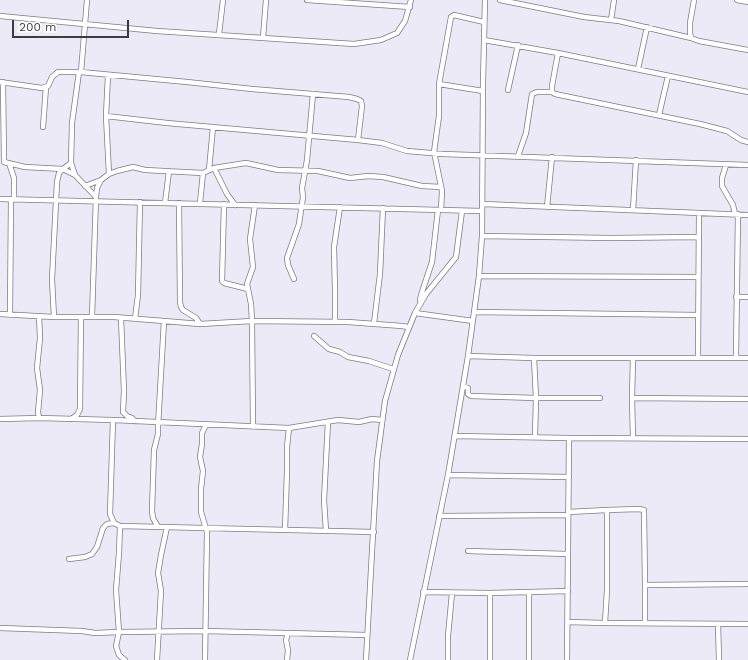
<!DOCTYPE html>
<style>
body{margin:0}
#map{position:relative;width:748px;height:660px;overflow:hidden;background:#edeaf8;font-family:"Work Sans",sans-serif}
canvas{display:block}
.scale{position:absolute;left:12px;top:20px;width:117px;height:18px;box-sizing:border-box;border:2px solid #3c3b41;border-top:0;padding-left:5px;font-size:12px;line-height:14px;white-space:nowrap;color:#3c3b41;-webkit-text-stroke:3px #fff;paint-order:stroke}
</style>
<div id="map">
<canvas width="748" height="660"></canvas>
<div class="scale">200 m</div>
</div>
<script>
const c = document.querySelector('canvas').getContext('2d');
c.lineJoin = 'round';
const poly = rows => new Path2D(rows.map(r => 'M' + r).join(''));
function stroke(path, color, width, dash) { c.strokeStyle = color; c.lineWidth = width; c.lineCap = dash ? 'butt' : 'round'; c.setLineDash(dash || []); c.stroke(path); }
const minor = poly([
 [87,0,81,72,91,73,187,82,252,89,349,97,357,99,361,101,362,106,358,140,167,123,106,116,108,75],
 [307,0,410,7],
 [500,0,584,17,619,21,691,38],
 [694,0,690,23,690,33,691,38,699,41,748,50],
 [737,0,748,2],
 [0,16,157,31,354,44,381,40,397,33,405,21,411,0],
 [611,20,614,0],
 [219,34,223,0],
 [263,38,266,0],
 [484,40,558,53,748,92],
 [558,53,552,86,552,92,555,94,700,124,727,131,741,140,748,142],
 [638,69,647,27],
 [0,82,42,88,48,86,52,77,58,72,80,72],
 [3,82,4,162,25,167,63,169,75,175,96,197,92,317],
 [439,84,483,91],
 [508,90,518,45],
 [659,115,668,76],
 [43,127,46,87],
 [358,140,382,143,407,151,443,154,748,165],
 [518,156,526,133,532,94,537,92,552,92],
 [9,163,14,178,14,199],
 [726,165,722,178,722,186,733,205,735,214],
 [214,168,227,194,235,205],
 [209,170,213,127],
 [203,173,214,168,246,163,278,170,318,171,350,178,368,176,383,177,422,186,441,187],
 [109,174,117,171,133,167,145,170,203,173,200,203],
 [75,175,71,163,72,123,79,72],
 [85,186,101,180],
 [96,197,97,188,101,180,109,174,106,116],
 [0,199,482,211],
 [165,203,169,171],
 [179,203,180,302,181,307,183,310,196,318,200,324],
 [224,204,222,281,224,283,248,289],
 [483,204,748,215],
 [547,207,552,157],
 [441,210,442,191,434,152,439,116,439,84,451,17,454,15,484,22],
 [633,210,636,160],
 [482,236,611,238,698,237],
 [479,276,698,277],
 [294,279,288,265,287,258,299,224,303,197,302,188,307,160,313,94],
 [736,297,748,297],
 [421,303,420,300,421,295,432,262,438,210],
 [474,312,698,315],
 [415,313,473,321],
 [0,314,54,317,114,317,164,321,158,426,158,434,154,450,152,511,153,518,158,527],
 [10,315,11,199],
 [54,317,52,279,57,182,59,173,63,169,71,163],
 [121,318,124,391,123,412,127,416,132,418,135,421],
 [135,319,138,295,140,202],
 [164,321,200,324,252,321,348,322,402,326,408,327],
 [335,322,335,292,334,247,340,207],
 [374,323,380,274,383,208],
 [314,336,329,349,340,352,348,357,369,361,393,369],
 [468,356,534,358,748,358],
 [698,357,699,213],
 [736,357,738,214],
 [534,358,536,398,535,437],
 [633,358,632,398,748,399],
 [463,386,468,388,468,394,471,396,536,398,600,398],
 [632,398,633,438],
 [39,418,38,412,40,390,37,368,40,338,39,316],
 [0,419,39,418,113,420,289,428,338,420,359,422,372,419,382,420],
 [71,419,77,415,80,409,81,317],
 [113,420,110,514,114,523,120,526,374,532],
 [253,427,252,321,251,304,247,284,253,267,250,239,255,205],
 [455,436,569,438,748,439],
 [448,475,569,477],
 [607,510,639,509,644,510,645,585],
 [439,516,568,515],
 [120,526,119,553,116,590,119,632,116,646,119,655,125,660],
 [285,530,287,471,287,447,289,428],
 [326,531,324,500,328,422],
 [468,551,567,554],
 [69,559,85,557,92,554,97,547,103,528,107,524,114,523],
 [423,592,490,593,568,591],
 [529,593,529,660],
 [568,622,605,623,607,590,607,510,568,512],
 [605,623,748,624],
 [645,623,645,585,748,584],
 [718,624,719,660],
 [0,628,82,631,95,633,119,632,205,631,367,635],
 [157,660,161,591,158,573,161,555,167,527],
 [205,660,207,532,201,512,201,489,203,471,200,457,202,444,202,433,206,425],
 [287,660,288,650,286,640,288,633],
 [366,660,377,461,385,401,398,355,415,313,426,294,456,257,462,211],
 [410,660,448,475,468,356,479,276,482,236,483,83,485,0],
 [448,660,448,636,452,593],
 [490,660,490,593],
 [567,660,569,438]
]);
stroke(minor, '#7d7b87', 6);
stroke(minor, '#fff', 4.5);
</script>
